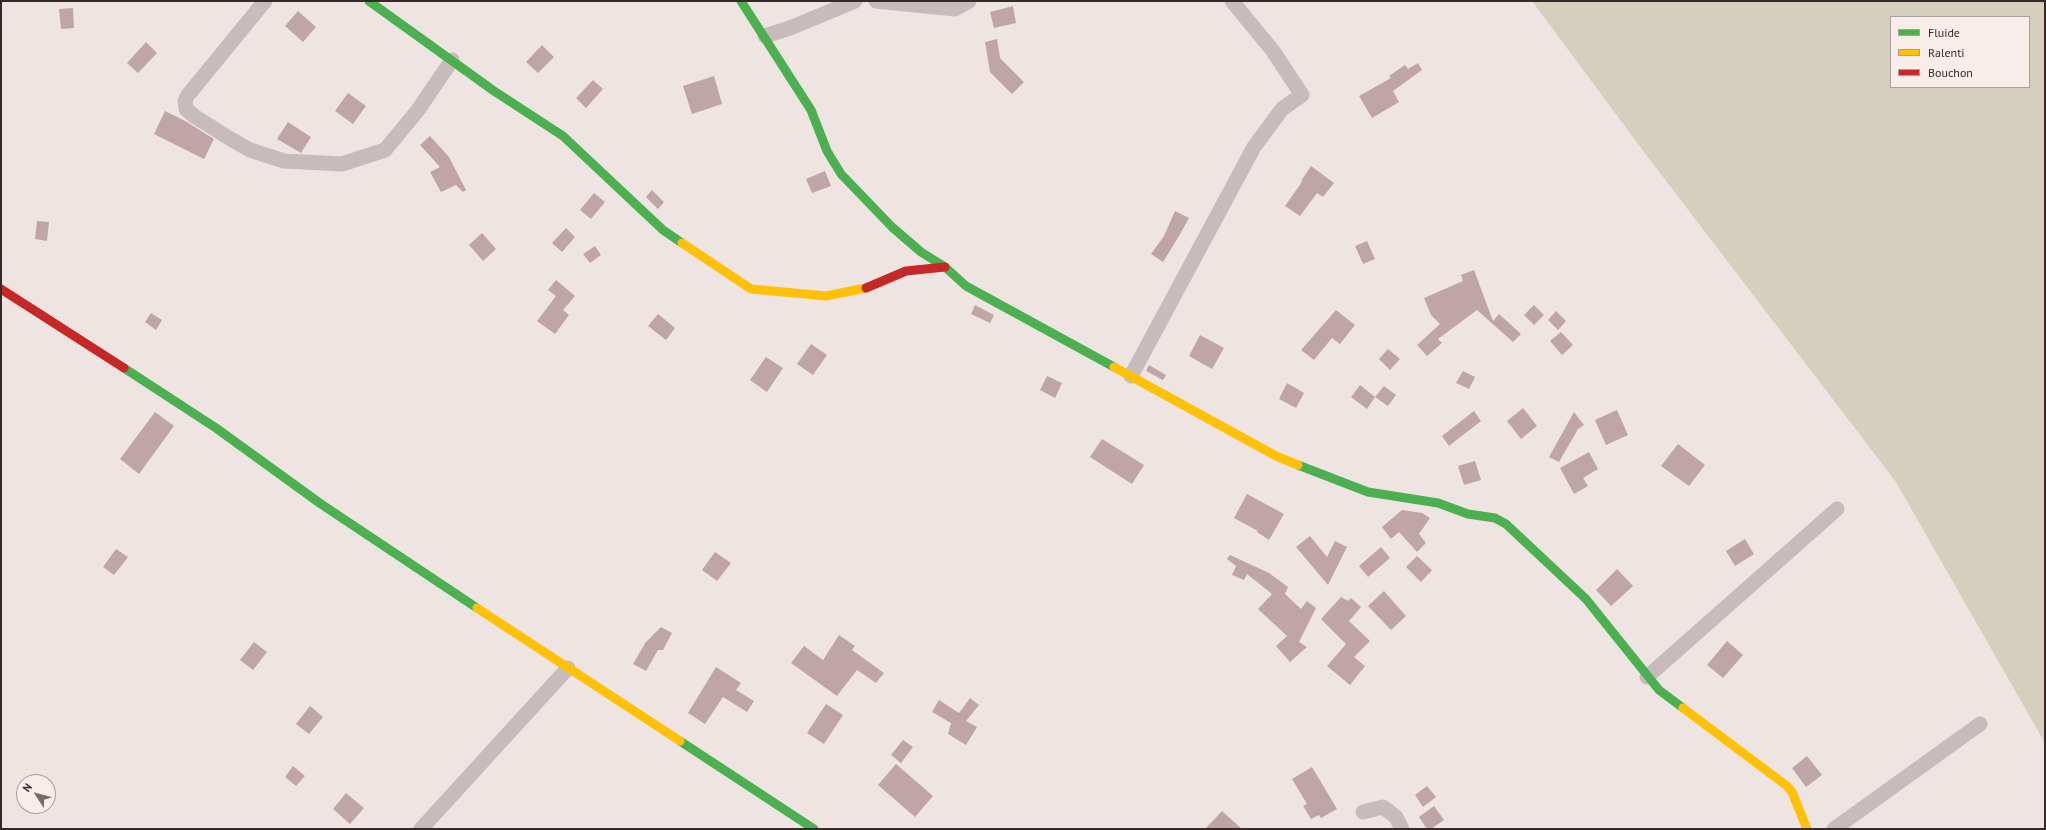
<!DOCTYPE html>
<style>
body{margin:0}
#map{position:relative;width:2046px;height:830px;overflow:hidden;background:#eee4e2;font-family:"PT Sans",sans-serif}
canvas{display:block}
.frame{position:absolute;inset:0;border:2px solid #37292a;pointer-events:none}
.legend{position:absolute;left:1890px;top:16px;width:140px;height:72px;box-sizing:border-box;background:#f9edea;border:1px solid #ab9f9d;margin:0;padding:5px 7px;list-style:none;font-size:12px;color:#37292a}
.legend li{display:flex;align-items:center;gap:8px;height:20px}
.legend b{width:20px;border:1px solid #ab9f9d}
.north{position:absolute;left:16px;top:774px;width:40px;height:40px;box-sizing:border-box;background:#f9edea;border:1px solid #ab9f9d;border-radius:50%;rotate:306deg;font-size:11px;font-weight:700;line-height:16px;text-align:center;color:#37292a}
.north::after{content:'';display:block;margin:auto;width:14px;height:18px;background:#776a6a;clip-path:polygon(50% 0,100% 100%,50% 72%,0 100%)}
</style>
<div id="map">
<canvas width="2046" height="830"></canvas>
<div class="frame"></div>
<ul class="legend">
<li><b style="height:5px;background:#4caf50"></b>Fluide</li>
<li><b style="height:5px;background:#ffc107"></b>Ralenti</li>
<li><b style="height:5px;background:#c62828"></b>Bouchon</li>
</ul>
<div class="north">N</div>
</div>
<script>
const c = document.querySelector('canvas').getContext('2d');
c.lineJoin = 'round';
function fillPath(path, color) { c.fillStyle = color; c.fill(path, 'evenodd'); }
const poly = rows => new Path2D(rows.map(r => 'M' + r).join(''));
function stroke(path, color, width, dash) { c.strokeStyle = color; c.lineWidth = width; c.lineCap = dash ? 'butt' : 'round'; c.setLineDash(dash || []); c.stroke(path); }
const green = poly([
 [1532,1,2045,1,2045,743,1896,482,1644,152],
 [1891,17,2029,17,2029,87,1891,87]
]);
const building = poly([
 [1013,6,1016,23,994,28,990,12],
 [73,8,74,28,61,29,59,9],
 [298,11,316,27,303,42,285,26],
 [997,39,1000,58,1024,82,1012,94,990,72,985,42],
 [146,42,157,53,138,73,127,63],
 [542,45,554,57,538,73,526,62],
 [1418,63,1422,70,1393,91,1399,102,1372,118,1359,96,1391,78,1389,76,1405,65,1408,69],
 [714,76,722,104,692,114,683,86],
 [593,80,603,89,586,108,576,98],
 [348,93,366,106,353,124,335,111],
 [165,111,187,122,214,139,204,159,154,134],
 [288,122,311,137,301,153,277,139],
 [430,136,449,157,466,190,463,192,456,185,441,192,430,172,440,167,420,145],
 [1311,166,1334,183,1323,197,1317,193,1300,216,1285,206,1302,182,1301,181],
 [825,171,831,186,812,193,806,179],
 [652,190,664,202,658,209,646,197],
 [594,193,605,202,591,219,580,210],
 [1175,211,1189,218,1179,236,1163,262,1151,254,1164,236],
 [37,221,49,222,47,241,35,239],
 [566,228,575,237,562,252,552,243],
 [482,233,496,249,483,261,469,245],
 [1367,241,1375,259,1363,264,1355,246],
 [595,246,601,255,590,263,583,254],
 [1474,270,1493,321,1499,314,1521,334,1513,342,1477,310,1438,339,1442,343,1427,356,1417,345,1440,324,1431,315,1424,298,1463,281,1461,275],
 [556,280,575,296,563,310,569,315,555,334,537,321,556,296,548,290],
 [975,305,994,315,990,323,971,314],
 [1534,305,1544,315,1534,325,1524,315],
 [1336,310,1355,325,1340,344,1332,338,1314,360,1301,350],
 [1556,311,1566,321,1558,330,1548,320],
 [151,313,162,320,156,330,145,322],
 [658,314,675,328,666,340,648,326],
 [1561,332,1573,345,1562,355,1550,341],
 [1200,335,1224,348,1212,369,1189,356],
 [811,344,827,355,813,375,797,364],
 [1388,349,1400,359,1390,370,1379,359],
 [766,357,783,368,767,392,750,380],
 [1149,365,1166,375,1163,380,1146,371],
 [1463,371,1475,377,1469,389,1456,383],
 [1047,376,1062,383,1055,398,1040,390],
 [1287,383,1304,393,1296,408,1279,399],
 [1360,385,1375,397,1367,409,1351,397],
 [1384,386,1396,395,1388,406,1375,397],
 [1523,408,1537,426,1521,439,1507,421],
 [1617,410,1628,435,1606,445,1595,420],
 [1474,411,1481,421,1449,446,1442,436],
 [155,412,174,426,139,474,120,459],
 [1574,412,1584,425,1578,429,1559,462,1549,457],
 [1102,439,1144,465,1132,484,1090,457],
 [1678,444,1705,465,1689,486,1661,466],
 [1589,452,1598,469,1583,478,1588,486,1574,494,1560,468],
 [1475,461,1481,480,1464,485,1458,466],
 [1247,494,1284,514,1269,540,1257,532,1258,531,1234,518],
 [1402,510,1422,513,1430,518,1419,534,1426,543,1417,552,1399,532,1391,539,1382,527],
 [1310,536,1327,557,1335,541,1347,547,1328,585,1296,547],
 [1745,539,1754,554,1735,566,1726,551],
 [1381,547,1390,558,1368,577,1359,566],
 [116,549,128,557,114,575,103,567],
 [715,552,731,563,717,581,702,570],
 [1230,555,1269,573,1288,587,1285,594,1301,609,1307,601,1316,608,1299,642,1307,647,1290,662,1276,646,1287,636,1258,609,1272,594,1247,574,1244,580,1232,575,1236,566,1227,559],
 [1417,556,1432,570,1421,582,1406,567],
 [1617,569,1633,586,1611,606,1596,590],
 [1384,591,1406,616,1391,630,1368,606],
 [1341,597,1348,601,1351,598,1361,607,1349,621,1370,641,1354,657,1365,666,1350,685,1327,666,1346,644,1321,619],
 [661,627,672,633,663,650,658,650,646,671,633,664,646,642],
 [839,635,855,646,852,650,884,673,876,683,857,670,837,696,791,663,804,646,823,660],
 [1727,641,1743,655,1723,678,1707,665],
 [254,642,267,652,253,670,240,660],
 [716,667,741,683,736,690,754,701,747,712,723,697,705,724,688,713],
 [970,698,979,705,966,721,977,727,966,745,948,734,951,723,932,712,939,700,959,713],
 [826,704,843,715,824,744,807,733],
 [310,706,323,717,309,734,296,724],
 [903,740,913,747,901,763,891,755],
 [1807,756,1822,775,1806,787,1792,768],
 [896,764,933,796,915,817,878,785],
 [293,766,305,776,296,786,285,777],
 [1312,767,1337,809,1321,818,1319,815,1311,819,1303,806,1307,804,1292,779],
 [1427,786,1436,797,1423,807,1415,795],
 [346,793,364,808,350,824,333,809],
 [1434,806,1444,820,1431,829,1427,829,1419,817],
 [1222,811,1242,829,1205,829]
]);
const street = poly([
 [265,1,188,95,185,101,186,109,194,116,229,138,250,150,284,161,342,164,385,150,418,110,452,60],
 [876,1,955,9,969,1],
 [765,36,790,28,855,1],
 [1131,376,1254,147,1282,109,1302,95,1273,51,1232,1],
 [1647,677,1837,509],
 [1363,812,1383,807,1396,817,1402,829],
 [421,829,568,668],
 [1834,829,1980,724]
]);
const fast = poly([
 [369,1,494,91,563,136,663,230,682,243],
 [741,1,811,110,827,151,841,174,892,227,921,252,945,267,966,286,1114,367],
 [124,368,216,428,321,504,477,608],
 [1298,465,1368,492,1438,503,1468,514,1495,518,1506,524,1586,599,1659,690,1683,708],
 [680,741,814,829]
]);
const slow = poly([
 [682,243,751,289,826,296,866,288],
 [1114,367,1276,456,1298,465],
 [477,608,680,741],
 [1683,708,1787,786,1792,792,1807,829]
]);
const jam = poly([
 [866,288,906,271,945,267],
 [1,289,124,368]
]);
fillPath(green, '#d5d0bd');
fillPath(building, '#c0a5a7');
stroke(street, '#c7bcbb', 15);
stroke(fast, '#4caf50', 9);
stroke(slow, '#ffc107', 9);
stroke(jam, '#c62828', 9);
</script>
